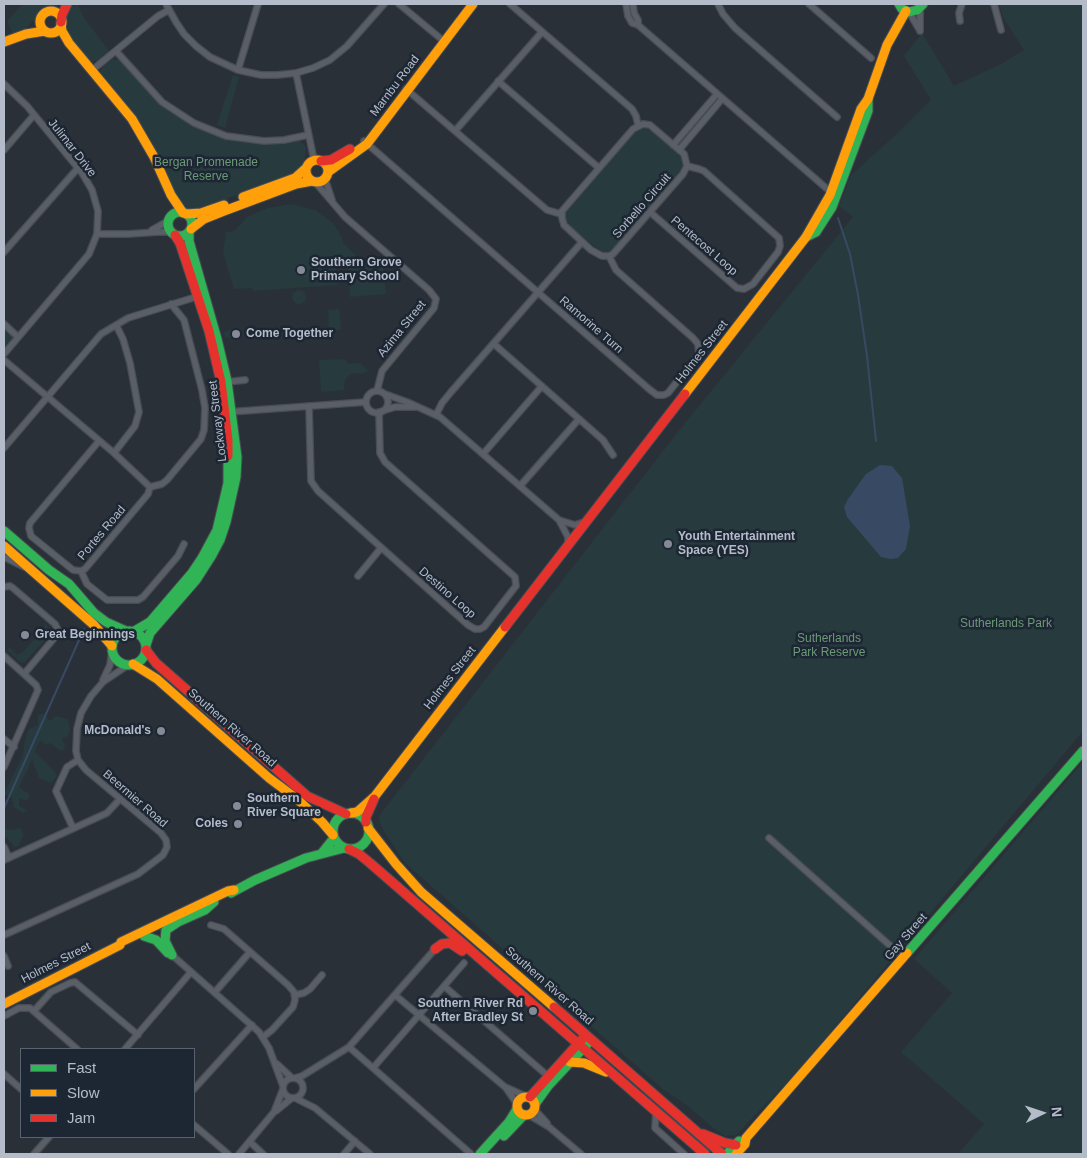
<!DOCTYPE html>
<style>
body{margin:0}
#map{position:relative;width:1087px;height:1158px;overflow:hidden;background:#2a3038;font-family:Arial,sans-serif}
canvas{display:block}
.frame{position:absolute;inset:0;border:5px solid #b4bcc9;pointer-events:none}
.legend{position:absolute;left:20px;top:1048px;width:175px;height:90px;box-sizing:border-box;background:#1d2633;border:1px solid #59626f;margin:0;padding:6px 9px;list-style:none;font-size:15px;color:#b4bcc9}
.legend li{display:flex;align-items:center;gap:10px;height:25px}
.legend b{width:25px;border:1px solid #59626f}
.north{position:absolute;left:1017px;top:1088px;width:50px;height:50px;-webkit-text-stroke:4px #1d2633;paint-order:stroke;rotate:86deg;font-size:14px;font-weight:700;line-height:20px;text-align:center;color:#b4bcc9}
.north::after{content:'';display:block;margin:auto;width:18px;height:22px;background:#b4bcc9;clip-path:polygon(50% 0,100% 100%,50% 72%,0 100%)}
</style>
<div id="map">
<canvas width="1087" height="1158"></canvas>
<div class="frame"></div>
<ul class="legend">
<li><b style="height:6px;background:#30b455"></b>Fast</li>
<li><b style="height:6px;background:#ff9f0a"></b>Slow</li>
<li><b style="height:6px;background:#e5322d"></b>Jam</li>
</ul>
<div class="north">N</div>
</div>
<script>
const c = document.querySelector('canvas').getContext('2d');
c.lineJoin = 'round';
function fillPath(path, color) { c.fillStyle = color; c.fill(path, 'evenodd'); }
const poly = rows => new Path2D(rows.map(r => 'M' + r).join(''));
function stroke(path, color, width, dash) { c.strokeStyle = color; c.lineWidth = width; c.lineCap = dash ? 'butt' : 'round'; c.setLineDash(dash || []); c.stroke(path); }
function drawText(font, color, halo, rows, align = 'center') {
  c.font = font + ' Arial,sans-serif'; c.lineWidth = 5; c.setLineDash([]); c.textBaseline = 'middle'; c.strokeStyle = halo; c.fillStyle = color; for (const [text, x, y, turn = 0] of rows) {
    c.save(); c.translate(x, y); c.rotate((+turn || 0) * Math.PI / 180); c.textAlign = isNaN(turn) ? turn : align; if (halo) c.strokeText(text, 0, 0); c.fillText(text, 0, 0); c.restore();
  }
}
const green = poly([
 [22,4,60,4,56,7,44,10,24,30,13,35,7,21],
 [73,4,78,5,84,18,110,52,100,60,91,62,87,60,66,31,63,22,67,12],
 [999,4,1083,4,1083,731,798,1071,736,1135,725,1136,712,1127,688,1106,664,1090,406,864,385,833,380,823,379,816,677,433,853,217,839,206,851,175,899,132,931,100,904,56,922,33,954,86,1001,64,1024,50,1003,17],
 [113,59,121,61,161,105,192,125,228,138,243,141,277,144,299,140,306,147,304,165,296,173,276,182,275,180,265,184,265,186,239,196,238,195,228,198,228,200,204,209,186,211,177,200,158,155,146,132,101,75,101,70,103,66],
 [233,75,239,77,225,128,217,125],
 [642,128,653,131,677,152,683,160,683,169,662,191,663,193,615,248,609,252,602,252,568,225,565,217,566,211,572,202,575,202,586,189,586,187,634,131],
 [292,204,317,211,334,224,340,234,344,244,358,257,347,258,348,265,383,263,386,294,350,297,348,266,336,268,337,285,253,291,252,288,234,289,223,253,226,232,234,231,247,217,267,208],
 '292 297a7 7 0 1 1 14 0a7 7 0 1 1-14 0Z',
 [339,309,341,330,329,331,328,310],
 [4,326,16,337,4,351],
 [238,328,239,337,225,338,224,332],
 [344,359,349,364,360,363,368,371,362,374,353,373,349,375,345,380,344,390,321,392,319,360],
 [44,623,50,629,51,633,25,662,21,663,7,650,9,647,17,655,23,652,45,627],
 [44,713,50,721,56,716,68,719,70,730,68,736,62,738,65,746,64,749,61,751,50,743,46,745,41,740,36,748,35,752,55,772,57,776,51,783,39,778,32,760,19,787,30,795,27,801,19,798,19,806,27,810,24,813,14,808,12,798,4,794,23,755,24,746,27,734,29,729,38,725,38,715],
 [1083,762,1083,1154,958,1154,984,1124,901,1052,952,993,914,959],
 [4,828,11,830,21,828,23,833,23,837,18,846,15,847,4,835]
]);
const water = poly([
 [880,465,892,466,902,478,910,526,906,549,898,558,890,559,881,557,847,517,844,507,848,499,866,474]
]);
const stream = poly([
 [838,218,850,254,858,295,867,356,876,441],
 [4,808,84,629]
]);
const street = poly([
 [166,4,176,22,184,34,196,46,210,57,238,70,261,75,277,75,296,73,313,68,330,60,347,46,384,4],
 [399,4,440,38],
 [510,4,632,109,636,116,638,125],
 [626,4,628,16,632,23,638,25,833,194],
 [633,4,634,13,638,20,638,25],
 [718,4,723,14,735,28,837,117],
 [809,4,871,58],
 [994,4,1001,30],
 [909,12,919,29],
 [960,21,959,13,962,4],
 [920,31,920,8],
 [116,51,162,102,194,123,226,136,264,141,284,140,308,135],
 [238,70,258,4],
 [91,71,158,16,169,10],
 [296,73,314,160],
 [498,81,599,168],
 [4,84,27,106,82,173,92,190,98,211,97,234,89,254,4,354],
 [406,89,547,210,561,214],
 [643,124,650,125,684,154,687,166,683,174,613,254,609,256,602,256,591,250,564,225,562,218,562,211,633,129,643,124],
 [455,131,542,32],
 [364,141,649,389,657,395,664,395,668,393,699,354,698,344,693,338,616,270,609,256],
 [673,145,717,94],
 [4,150,34,115],
 [679,150,722,99],
 [327,176,326,182,332,200],
 [315,182,345,217,429,290,436,299,434,308,382,371,377,391],
 [650,212,737,288,744,289,753,284,778,252,780,246,779,238,704,171,699,169,687,166],
 [152,230,168,221],
 [97,234,128,234,158,232,171,232],
 [4,252,78,168],
 [4,324,18,337],
 [494,344,603,440,613,455],
 [4,360,114,453,150,487,148,494,85,569,81,571,73,570,31,536,29,528,30,523,99,441],
 [226,382,245,380],
 '366 402a11 11 0 1 1 22 0a11 11 0 1 1-22 0Z',
 [385,394,407,402,440,417,559,520,575,525,584,522],
 [309,406,311,481,318,491,468,625,475,629,480,629,484,627,512,591,516,586,515,577,385,462,380,453,379,412],
 [382,411,395,407,415,407],
 [228,412,366,402],
 [436,415,442,403,451,392,582,242],
 [4,448,101,334,128,318,199,296],
 [114,453,135,426,139,412,130,363,123,339,116,325],
 [483,454,542,386],
 [520,486,579,419],
 [150,487,162,484,167,480,201,439,204,430,205,408,202,390,184,320,171,304],
 [559,520,568,537,568,546],
 [4,557,24,567],
 [81,571,87,584,107,600,138,600,143,597,178,556,184,544],
 [358,576,381,548],
 [4,587,10,586,13,588,55,624,58,630,56,636,24,674],
 [4,656,36,685,38,690,4,767],
 [103,680,110,665,112,651],
 [4,739,14,747],
 [73,828,56,791,67,767,78,760],
 [769,838,904,958],
 [4,847,9,858],
 [4,860,107,813,120,799],
 [211,925,224,929,288,985,294,992,295,1000,293,1007,272,1030,263,1037],
 [4,935,138,874,163,855,167,847,166,840,161,833,86,770,78,760,76,751,77,729,81,713,91,696,103,682,128,665],
 [172,955,259,1032,269,1048,283,1086],
 [4,956,8,966],
 [444,986,549,1077],
 [215,992,250,952],
 [295,995,304,993,310,989,322,975],
 [395,995,505,1087,525,1096],
 [34,1011,51,992,70,983,75,982,138,1035],
 [4,1016,19,1008,30,1008,77,1049],
 [349,1047,471,1154],
 [125,1049,191,972],
 [277,1064,292,1078],
 [373,1068,464,963],
 [4,1074,21,1089],
 '283 1088a10 10 0 1 1 20 0a10 10 0 1 1-20 0Z',
 [295,1078,302,1076,349,1047,435,949],
 [506,1088,517,1104],
 [194,1089,252,1025],
 [295,1098,315,1108,370,1154],
 [535,1110,547,1123],
 [276,1111,292,1098],
 [656,1112,655,1128,684,1154],
 [529,1115,549,1127,581,1154],
 [194,1125,228,1154],
 [250,1142,263,1154],
 [34,1154,49,1137],
 [239,1154,274,1112,283,1089],
 [344,1154,355,1141]
]);
const fast = poly([
 [899,4,902,9,909,12,917,10,923,4],
 '168 224a12 12 0 1 1 24 0a12 12 0 1 1-24 0Z',
 [806,237,816,232,832,207,868,111,868,99],
 [4,531,49,570,69,584,94,613,106,622,126,631],
 '112 648a17 17 0 1 1 34 0a17 17 0 1 1-34 0Z',
 [133,632,150,622,192,573,202,558,217,530,228,483,228,456],
 [146,645,150,633,196,580,212,555,220,540,226,522,236,477,237,457,227,381,217,339,189,241,189,232],
 '333 831a18 18 0 1 1 36 0a18 18 0 1 1-36 0Z',
 [322,853,334,838],
 [231,893,255,880,306,858,344,848],
 [144,936,156,940,168,953],
 [907,953,1083,751],
 [172,955,165,941,166,930,178,922,205,910,214,902],
 [535,1104,548,1086,591,1040],
 [504,1136,524,1115],
 [480,1154,509,1122,517,1109],
 [727,1154,739,1141]
]);
const slow = poly([
 '40 22a11 11 0 1 1 22 0a11 11 0 1 1-22 0Z',
 [61,24,62,31,69,43,132,119,154,157,171,195,183,213],
 [4,42,26,34,45,31],
 '306 171a11 11 0 1 1 22 0a11 11 0 1 1-22 0Z',
 [328,172,367,144,473,4],
 [243,197,295,178,306,168],
 [186,214,201,213,224,205],
 [191,229,204,219,224,211,296,184,312,181],
 [685,394,806,237,830,195,861,109,868,99,887,45,906,11],
 [4,546,94,625,112,646],
 [133,664,157,679,269,778,297,799,322,822,333,835],
 [351,813,357,812,375,796,505,627],
 [368,828,396,864,421,892,554,1007],
 [4,1004,120,945,121,942,228,891,234,890],
 [570,1062,584,1063,606,1072],
 '517 1106a9 9 0 1 1 18 0a9 9 0 1 1-18 0Z',
 [736,1154,745,1144,746,1138,907,953]
]);
const jam = poly([
 [61,22,62,15,67,4],
 [321,161,331,160,350,149],
 [175,235,180,243,209,331,221,382,228,440,228,456],
 [505,627,685,394],
 [146,650,156,663,307,796,346,814],
 [366,822,366,817,374,799],
 [349,849,359,854,370,863,705,1154],
 [435,949,442,944,450,943,462,951],
 [554,1007,722,1154],
 [530,1097,586,1035],
 [703,1134,725,1143,736,1145]
]);
const markers = [
 [301,270,5,"#848b96"],
 [236,334,5,"#848b96"],
 [668,544,5,"#848b96"],
 [25,635,5,"#848b96"],
 [161,731,5,"#848b96"],
 [237,806,5,"#848b96"],
 [238,824,5,"#848b96"],
 [533,1011,5,"#848b96"]
];
const streetNames = [
 ["Marnbu Road",395,86,-53],
 ["Julimar Drive",72,148,52],
 ["Sorbello Circuit",642,206,-49],
 ["Pentecost Loop",704,246,41],
 ["Ramorine Turn",591,325,41],
 ["Azima Street",402,329,-51],
 ["Holmes Street",702,352,-52],
 ["Lockway Street",218,421,-97],
 ["Portes Road",102,533,-50],
 ["Destino Loop",447,593,41],
 ["Holmes Street",450,678,-52],
 ["Southern River Road",232,728,41],
 ["Beermier Road",135,799,41],
 ["Gay Street",906,937,-49],
 ["Holmes Street",56,963,-27],
 ["Southern River Road",549,986,41]
];
const parkNames = [
 ["Bergan Promenade",206,163],
 ["Reserve",206,177],
 ["Sutherlands Park",1006,624],
 ["Sutherlands",829,639],
 ["Park Reserve",829,653]
];
const poiNames = [
 ["Southern Grove",311,263],
 ["Primary School",311,277],
 ["Come Together",246,334],
 ["Youth Entertainment",678,537],
 ["Space (YES)",678,551],
 ["Great Beginnings",35,635],
 ["McDonald's",151,731,"right"],
 ["Southern",247,799],
 ["River Square",247,813],
 ["Coles",228,824,"right"],
 ["Southern River Rd",523,1004,"right"],
 ["After Bradley St",523,1018,"right"]
];
fillPath(green, '#273a3e');
fillPath(water, '#384963');
stroke(stream, '#384963', 2);
stroke(street, '#484c53', 8);
stroke(fast, '#484c53', 11);
stroke(slow, '#484c53', 11);
stroke(jam, '#484c53', 11);
stroke(street, '#5a5e66', 5.5);
stroke(fast, '#30b455', 9);
stroke(slow, '#ff9f0a', 9);
stroke(jam, '#e5322d', 9);
for (const [x, y, r, color] of markers) { const dot = new Path2D(); dot.arc(x, y, r, 0, 2 * Math.PI); c.fillStyle = color; c.fill(dot); stroke(dot, '#1d2633', 2); }
drawText('12px', '#b4bcc9', '#1d2633', streetNames);
drawText('12px', '#6b9a76', '#1d2633', parkNames);
drawText('bold 12px', '#b4bcc9', '#1d2633', poiNames, 'left');
</script>
